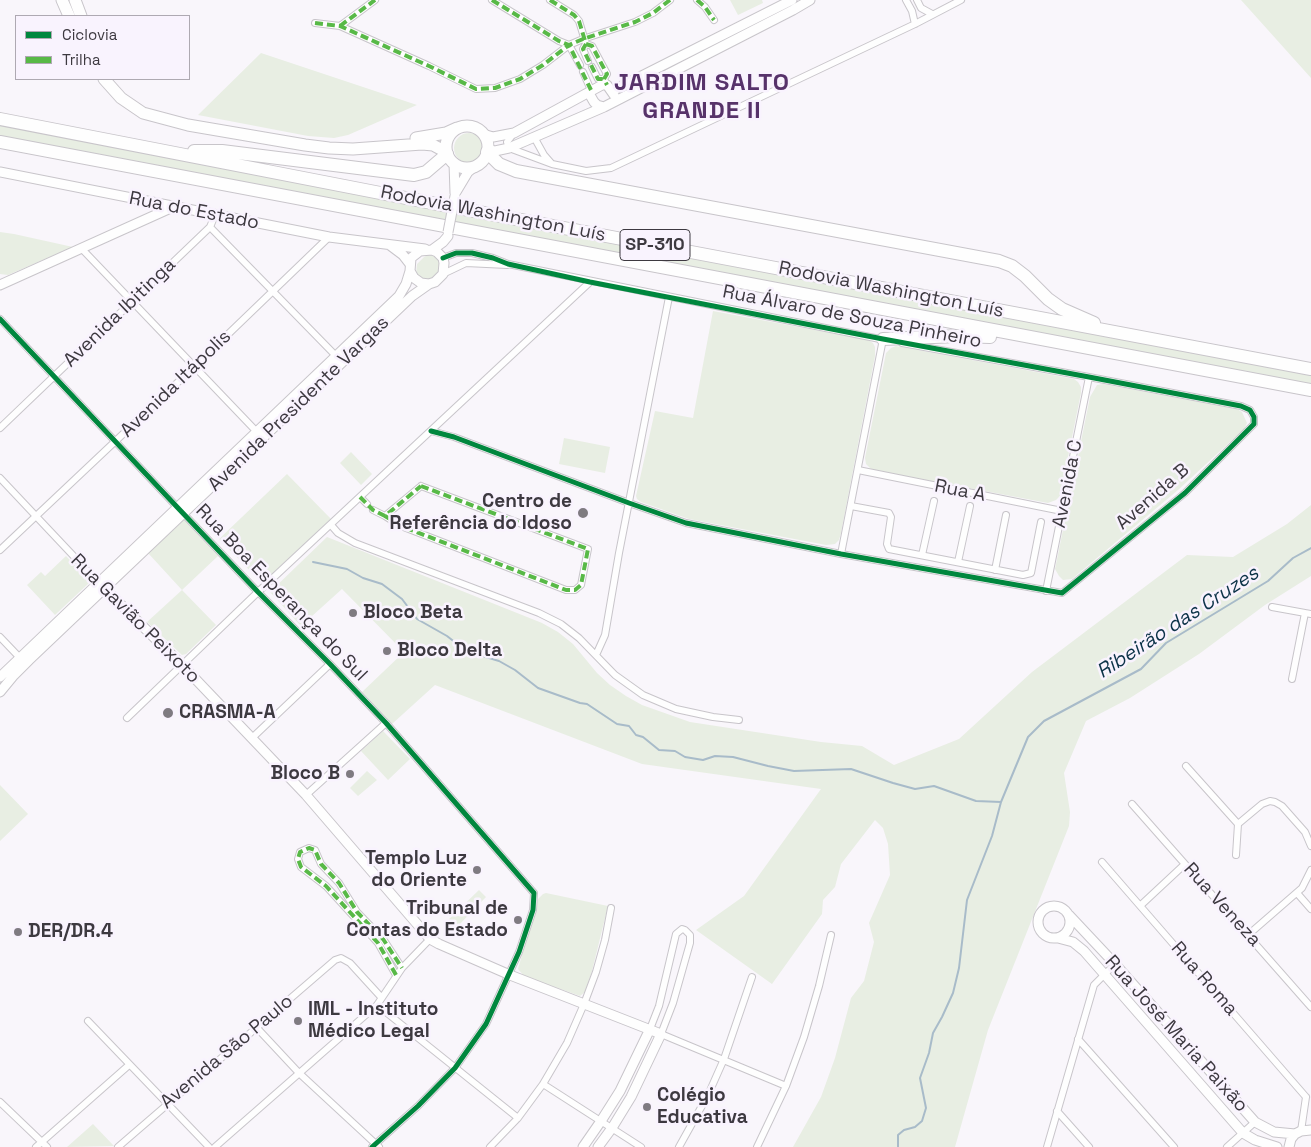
<!DOCTYPE html>
<meta charset="utf-8">
<style>
body{margin:0}
#map{position:relative;width:1311px;height:1147px;overflow:hidden;background:#f9f6fb;font-family:"Space Grotesk",sans-serif}
canvas{display:block}
.legend{position:absolute;left:15px;top:15px;width:175px;height:65px;box-sizing:border-box;background:#f9f3fe;border:1px solid #aea9b2;margin:0;padding:6px 9px;list-style:none;font-size:15px;color:#3d3940}
.legend li{display:flex;align-items:center;gap:10px;height:25px}
.legend b{width:25px;border:1px solid #aea9b2}
</style>
<div id="map">
<canvas width="1311" height="1147"></canvas>
<ul class="legend">
<li><b style="height:6px;background:#00873e"></b>Ciclovia</li>
<li><b style="height:6px;background:#58b947"></b>Trilha</li>
</ul>
</div>
<script>
const c = document.querySelector('canvas').getContext('2d');
c.lineJoin = 'round';
function fillPath(path, color) { c.fillStyle = color; c.fill(path, 'evenodd'); }
const poly = rows => new Path2D(rows.map(r => 'M' + r).join(''));
function stroke(path, color, width, dash) { c.strokeStyle = color; c.lineWidth = width; c.lineCap = dash ? 'butt' : 'round'; c.setLineDash(dash || []); c.stroke(path); }
function drawText(font, color, halo, rows, align = 'center') {
  c.font = font + ' "Space Grotesk",sans-serif'; c.lineWidth = 5; c.setLineDash([]); c.textBaseline = 'middle'; c.strokeStyle = halo; c.fillStyle = color; for (const [text, x, y, turn = 0] of rows) {
    c.save(); c.translate(x, y); c.rotate((+turn || 0) * Math.PI / 180); c.textAlign = isNaN(turn) ? turn : align; if (halo) c.strokeText(text, 0, 0); c.fillText(text, 0, 0); c.restore();
  }
}
const green = poly([
 [730,0,762,0,763,3,738,15],
 [1241,0,1311,0,1311,78],
 [261,53,417,105,348,135,334,138,308,136,198,115],
 [0,122,1311,372,1311,387,0,138],
 '454 148a15 15 0 1 1 30 0a15 15 0 1 1-30 0Z',
 [0,232,14,234,73,247,8,275,0,274],
 [430,254,435,254,441,259,438,278,423,282,416,274,417,264,424,257],
 [713,311,868,340,873,343,875,347,875,356,841,533,839,540,835,544,826,545,689,519,641,502,637,499,636,496,655,411,693,418],
 [896,346,1074,379,1078,382,1081,387,1081,393,1060,496,1056,500,1048,503,873,470,870,468,866,464,865,458,886,353,891,348],
 [1103,384,1237,409,1242,412,1247,423,1244,429,1178,490,1072,579,1063,580,1059,576,1055,569,1090,397,1097,385],
 [564,438,610,447,605,473,559,464],
 [351,452,372,474,361,485,340,463],
 [287,474,331,519,263,584,219,539],
 [1311,505,1311,576,1265,605,1199,654,1130,698,1086,721,1064,773,1070,812,1069,826,988,1030,955,1147,793,1147,821,1097,835,1058,851,998,864,981,874,942,869,923,890,875,888,844,883,828,875,820,841,864,835,887,823,900,822,914,772,984,696,930,744,896,821,789,642,764,435,685,392,724,362,692,404,652,342,589,301,626,270,592,327,537,542,623,558,632,573,644,597,673,610,685,626,696,642,705,690,722,821,742,862,746,894,765,959,739,1032,672,1187,555,1233,557,1287,524],
 [184,520,218,556,182,590,216,625,186,654,182,655,147,622,182,590,148,553],
 [66,556,89,580,89,583,55,615,27,585,41,572,45,576],
 [383,731,410,759,388,780,361,751],
 [367,771,377,780,358,796,350,788],
 [0,785,28,814,0,841],
 [479,890,486,897,457,927,449,919],
 [546,893,608,906,592,971,585,992,580,996,524,976,518,969,538,899,543,894],
 [93,1124,114,1146,67,1147]
]);
const stream = poly([
 [313,562,347,569,363,578,382,584,402,599,417,619,447,636,466,651,499,661,515,670,538,688,580,703,587,704,617,724,629,726,636,735,643,737,659,750,675,751,685,757,703,760,715,756,733,757,768,766,794,771,851,769,893,783,915,789,934,786,976,801,1001,802],
 [898,1147,898,1135,904,1130,915,1127,922,1121,926,1108,920,1078,929,1053,933,1033,942,1017,953,993,959,968,967,900,992,836,1001,802,1028,737,1044,721,1141,669,1166,643,1268,581,1293,558,1311,548]
]);
const minor = poly([
 [492,0,559,41,569,45,580,65],
 [550,0,574,15,579,21,586,44,583,49,588,61],
 [697,0,705,7,714,20],
 [906,0,912,11,915,24],
 [917,0,921,8,932,14],
 [315,23,340,26,429,66,476,89,495,88,520,79,543,65,569,45,583,39,635,22,653,13,670,0],
 [340,26,375,0],
 [586,44,592,46,607,74,604,79,607,85],
 [592,67,598,79,604,79],
 [583,72,591,90],
 [514,133,507,142,509,148,552,164,586,171,611,168,915,24,961,0],
 [534,137,544,155,551,163],
 [210,227,338,358],
 [82,249,257,432],
 [443,258,456,253,472,253,493,258,508,264,885,340],
 [443,274,466,263,507,265],
 [0,319,178,508,258,592,330,664,386,723,534,893,533,910,519,952,486,1024,455,1068,418,1106,372,1147],
 [0,428,210,227,215,215],
 [431,431,454,437,629,503,686,523,841,554,1062,593,1185,493,1254,424,1254,417,1250,410,1241,406,1089,377,902,343],
 [858,470,1062,511],
 [0,478,99,583],
 [421,486,588,549,581,585,575,590,566,590,401,526,385,516,421,486],
 [360,497,367,504],
 [851,506,889,513,891,517,887,544,889,549,1023,575,1031,573,1041,522],
 [373,510,385,516],
 [331,525,338,533,355,543,539,613,561,624,579,638,615,675,643,695,676,709,713,717,739,720],
 [0,550,194,367,329,237],
 [841,554,883,339],
 [922,555,934,501],
 [958,562,970,506],
 [995,570,1006,515],
 [1046,591,1089,377],
 [1272,607,1311,614],
 [0,637,22,660],
 [596,655,605,635,619,553,669,297],
 [1292,679,1305,613],
 [127,718,258,592,590,282],
 [252,738,330,664],
 [1186,766,1238,824],
 [306,795,386,723],
 [1132,804,1311,1007],
 [1236,855,1238,824,1262,804,1270,801,1275,802,1282,806,1305,832,1311,846],
 [1102,862,1306,1097],
 [1297,893,1311,909],
 [1141,905,1185,864],
 [1248,935,1302,888,1311,870],
 [396,975,378,943,326,886,301,867,298,859,300,852,309,848,315,850,321,864,339,883,357,912,383,939,402,968],
 [377,1005,518,1118],
 [88,1021,209,1147],
 [257,1028,299,1073,379,1147],
 [650,1029,659,1006,676,934,682,929,685,930,690,935,690,943,673,1003,661,1034,786,1086],
 [1078,1039,1174,1147],
 [543,1084,641,1147],
 [0,1102,47,1147],
 [1057,1111,1089,1147],
 [1301,1131,1306,1097],
 [36,1147,129,1065],
 [118,1147,335,960,341,958,350,963,381,997],
 [215,1147,377,1005,402,968,430,939],
 [490,1147,518,1118,543,1084,567,1043,584,1004,596,972,605,940,611,908],
 [679,1147,708,1095,724,1059,752,977],
 [757,1147,786,1086,804,1037,819,986,831,935],
 [1047,1147,1094,985,1115,964],
 [1227,1147,1255,1122]
]);
const tertiary = poly([
 [591,90,590,95,594,102,597,105,604,107],
 [612,91,792,0],
 [483,134,493,137,514,133,602,85,607,85,614,95],
 [487,149,495,151,509,148,604,107,793,10,810,0],
 [0,172,329,237,425,249],
 [391,246,403,255,410,264],
 [0,285,173,207],
 [99,583,183,666,306,795,430,939,439,944,510,975,661,1034,631,1097,612,1128,598,1147],
 '1038 922a16 16 0 1 1 32 0a16 16 0 1 1-32 0Z',
 [1069,915,1115,964,1255,1122,1274,1132,1295,1134],
 [1058,938,1073,942,1084,951,1243,1133,1255,1140,1277,1147],
 [583,1147,601,1121,620,1091,650,1029],
 [1289,1147,1291,1139,1295,1134,1301,1131,1311,1130]
]);
const secondary = poly([
 [454,163,455,193],
 [456,192,468,172,478,164],
 [432,250,437,252,443,258,444,263,443,274,435,282,429,284,421,283,414,278,410,271,411,258,420,251,432,250,443,242,448,236],
 [0,677,399,296,406,284,410,271],
 [0,692,14,675,29,660,412,296,429,284]
]);
const trunk = poly([
 [62,0,69,16],
 [75,0,81,16],
 [104,79,121,98,143,113,188,125,305,145,329,148,353,149,422,144,433,145,446,152],
 '446 147a21 21 0 1 1 42 0a21 21 0 1 1-42 0Z',
 [416,138,446,133,457,128]
]);
const motorway = poly([
 [0,119,442,205,1311,369],
 [0,142,1311,390],
 [194,151,222,151,414,175,426,172,447,154],
 [487,152,499,164,516,171,999,261,1012,266,1025,276,1048,299,1062,309,1094,323],
 [883,339,959,336,990,337]
]);
const secondaryBridge = poly([
 [448,232,455,196]
]);
const quiet = poly([
 [492,0,559,41,569,45,591,90],
 [550,0,574,15,579,21,586,44,583,49,598,79,604,79],
 [697,0,705,7,714,20],
 [315,23,340,26,429,66,476,89,495,88,520,79,543,65,569,45,583,39,635,22,653,13,670,0],
 [340,26,375,0],
 [586,44,592,46,607,74,604,79,607,85],
 [421,486,588,549,581,585,575,590,566,590,401,526,385,516,421,486],
 [360,497,373,510,385,516],
 [396,975,378,943,326,886,301,867,298,859,300,852,309,848,315,850,321,864,339,883,357,912,383,939,402,968]
]);
const cycleway = poly([
 [0,319,178,508,258,592,330,664,386,723,534,893,533,910,519,952,486,1024,455,1068,418,1106,372,1147],
 [431,431,454,437,629,503,686,523,841,554,1062,593,1185,493,1254,424,1254,417,1250,410,1241,406,1089,377,883,339,590,282,508,264,493,258,472,253,456,253,443,258]
]);
const markers = [
 [583,513,6,"#7f7b81"],
 [353,613,5,"#7f7b81"],
 [387,651,5,"#7f7b81"],
 [168,713,6,"#7f7b81"],
 [350,774,5,"#7f7b81"],
 [477,870,5,"#7f7b81"],
 [518,920,5,"#7f7b81"],
 [18,932,5,"#7f7b81"],
 [298,1021,5,"#7f7b81"],
 [647,1107,5,"#7f7b81"]
];
const shields = [
 [655,245,70]
];
const shieldNames = [
 ["SP-310",655,245]
];
const streetNames = [
 ["Rua do Estado",194,211,11],
 ["Rodovia Washington Luís",493,214,11],
 ["Rodovia Washington Luís",891,290,11],
 ["Avenida Ibitinga",120,313,-44],
 ["Rua Álvaro de Souza Pinheiro",852,317,11],
 ["Avenida Itápolis",176,384,-44],
 ["Avenida Presidente Vargas",299,404,-44],
 ["Avenida C",1068,484,-79],
 ["Rua A",960,491,11],
 ["Avenida B",1153,497,-41],
 ["Rua Boa Esperança do Sul",281,593,46],
 ["Rua Gavião Peixoto",135,619,45],
 ["Rua Veneza",1222,905,48],
 ["Rua Roma",1204,979,49],
 ["Rua José Maria Paixão",1176,1034,48],
 ["Avenida São Paulo",227,1052,-40]
];
const poiNames = [
 ["Centro de",572,502,"right"],
 ["Referência do Idoso",572,524,"right"],
 ["Bloco Beta",363,613],
 ["Bloco Delta",397,651],
 ["CRASMA-A",179,713],
 ["Bloco B",340,774,"right"],
 ["Templo Luz",467,859,"right"],
 ["do Oriente",467,881,"right"],
 ["Tribunal de",508,909,"right"],
 ["Contas do Estado",508,931,"right"],
 ["DER/DR.4",28,932],
 ["IML - Instituto",308,1010],
 ["Médico Legal",308,1032],
 ["Colégio",657,1096],
 ["Educativa",657,1118]
];
const waterNames = [
 ["Ribeirão das Cruzes",1178,623,-33]
];
const districtNames = [
 ["JARDIM SALTO",702,83],
 ["GRANDE II",702,111]
];
fillPath(green, '#e8eee3');
stroke(stream, '#a8bbc9', 2);
stroke(minor, '#c8c5ca', 8);
stroke(tertiary, '#c8c5ca', 11);
stroke(secondary, '#c8c5ca', 11);
stroke(trunk, '#c8c5ca', 13);
stroke(motorway, '#c8c5ca', 14);
stroke(minor, '#fefefe', 6);
stroke(tertiary, '#fefefe', 9);
stroke(secondary, '#fefefe', 9);
stroke(trunk, '#fefefe', 11);
stroke(motorway, '#fefefe', 12);
stroke(secondaryBridge, '#c8c5ca', 11, []);
stroke(secondaryBridge, '#fefefe', 9);
stroke(quiet, '#58b947', 4, [8, 4]);
stroke(cycleway, '#00873e', 5);
for (const [x, y, r, color] of markers) { const dot = new Path2D(); dot.arc(x, y, r, 0, 2 * Math.PI); c.fillStyle = color; c.fill(dot); stroke(dot, '#f9f3fe', 2); }
for (const [x, y, w] of shields) { const box = new Path2D(); box.roundRect(x - w / 2, y - 15.5, w, 31, 4); c.fillStyle = '#f9f3fe'; c.fill(box); stroke(box, '#3d3940', 1); }
drawText('bold 18px', '#3d3940', null, shieldNames);
drawText('19px', '#3d3940', '#f9f3fe', streetNames);
drawText('bold 19px', '#3d3940', '#f9f3fe', poiNames, 'left');
drawText('italic 20px', '#0c3348', '#f9f3fe', waterNames);
c.letterSpacing = '1px';
drawText('bold 24px', '#57326a', '#f9f3fe', districtNames);
c.letterSpacing = '0px';
</script>
